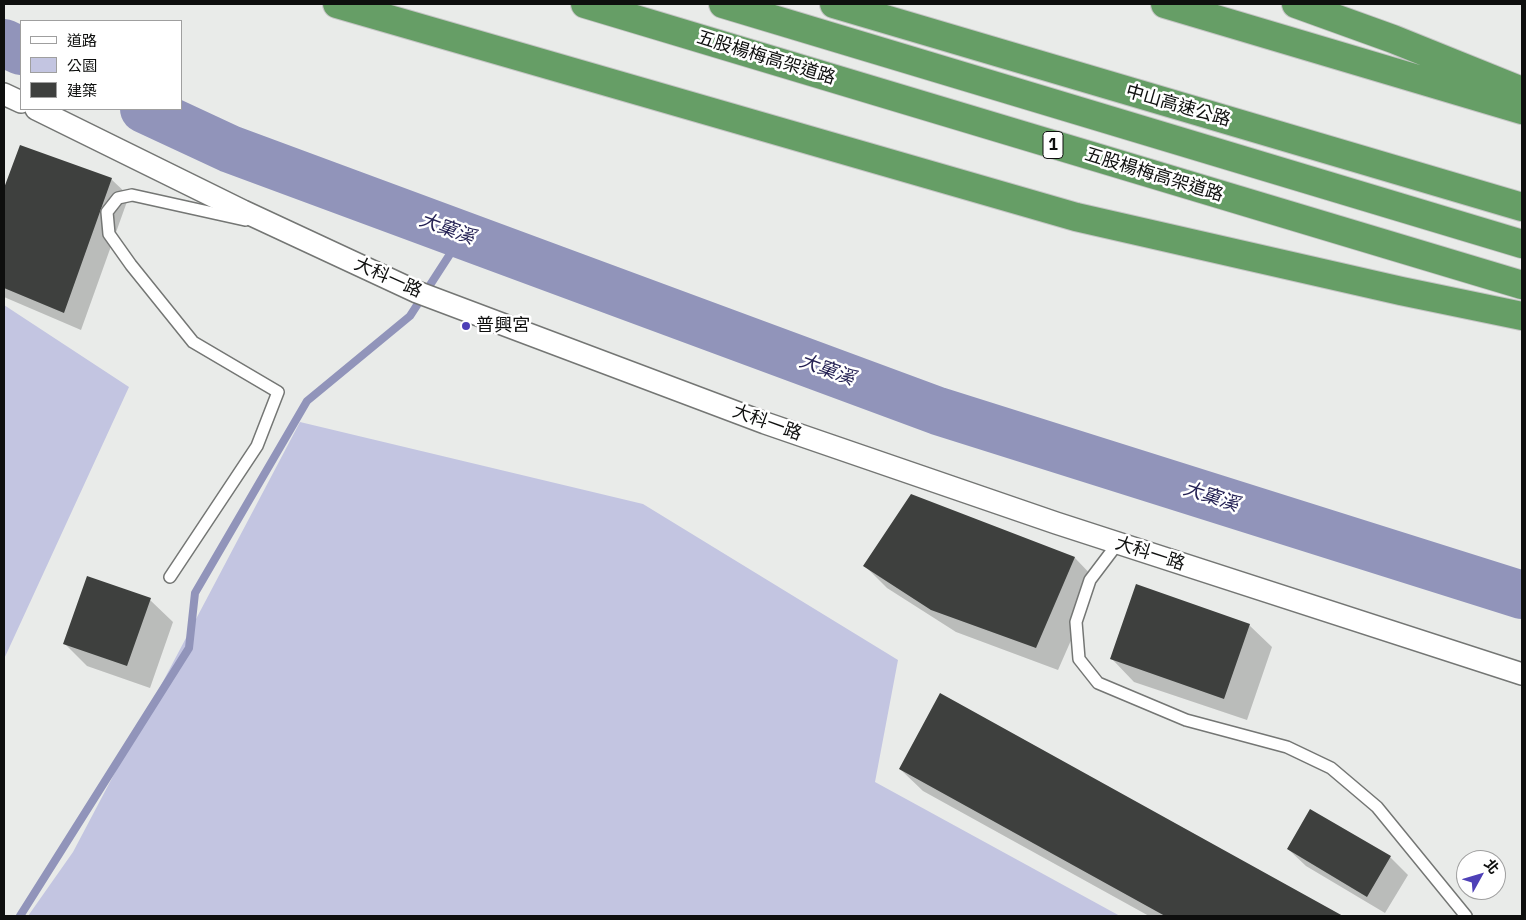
<!DOCTYPE html>
<meta charset="utf-8">
<style>
body{margin:0}
#map{position:relative;width:1526px;height:920px;overflow:hidden;background:#e9ebe9;font-family:"IBM Plex Sans","Noto Sans TC",sans-serif}
canvas{display:block}
.frame{position:absolute;inset:0;border:5px solid #0e0f0e;pointer-events:none}
.legend{position:absolute;left:20px;top:20px;width:162px;height:90px;box-sizing:border-box;background:#fff;border:1px solid #9f9f9f;margin:0;padding:6px 9px;list-style:none;font-size:15px;color:#0e0f0e}
.legend li{display:flex;align-items:center;gap:10px;height:25px}
.legend b{width:25px;border:1px solid #9f9f9f}
.north{position:absolute;left:1456px;top:850px;width:50px;height:50px;box-sizing:border-box;background:#fff;border:1px solid #9f9f9f;border-radius:50%;rotate:51deg;font-size:14px;font-weight:700;line-height:20px;text-align:center;color:#0e0f0e}
.north::after{content:'';display:block;margin:auto;width:18px;height:22px;background:#4e40b7;clip-path:polygon(50% 0,100% 100%,50% 72%,0 100%)}
</style>
<div id="map">
<canvas width="1526" height="920"></canvas>
<div class="frame"></div>
<ul class="legend">
<li><b style="height:6px;background:#fff"></b>道路</li>
<li><b style="height:14px;background:#c3c5e1"></b>公園</li>
<li><b style="height:14px;background:#3e403e"></b>建築</li>
</ul>
<div class="north">北</div>
</div>
<script>
const c = document.querySelector('canvas').getContext('2d');
c.lineJoin = 'round';
function fillPath(path, color) { c.fillStyle = color; c.fill(path, 'evenodd'); }
const poly = rows => new Path2D(rows.map(r => 'M' + r).join(''));
function stroke(path, color, width, dash) { c.strokeStyle = color; c.lineWidth = width; c.lineCap = dash ? 'butt' : 'round'; c.setLineDash(dash || []); c.stroke(path); }
function drawText(font, color, halo, rows, align = 'center') {
  c.font = font + ' "IBM Plex Sans","Noto Sans TC",sans-serif'; c.lineWidth = 5; c.setLineDash([]); c.textBaseline = 'middle'; c.strokeStyle = halo; c.fillStyle = color; for (const [text, x, y, turn = 0] of rows) {
    c.save(); c.translate(x, y); c.rotate((+turn || 0) * Math.PI / 180); c.textAlign = isNaN(turn) ? turn : align; if (halo) c.strokeText(text, 0, 0); c.fillText(text, 0, 0); c.restore();
  }
}
const green = poly([
 [4,305,129,387,4,659],
 [300,422,643,504,898,660,875,782,1120,916,28,916,73,852]
]);
const shadow = poly([
 [21,147,111,179,129,196,81,330,4,297,4,191],
 [912,496,1075,558,1097,581,1058,670,956,632,887,588,864,565],
 [150,600,173,622,150,688,87,666,64,643],
 [1249,625,1272,647,1247,720,1134,682,1112,659],
 [940,695,1341,916,1149,916,923,791,900,769],
 [1288,849,1390,857,1408,875,1385,913,1306,866]
]);
const stream = poly([
 [20,916,189,648,195,593,307,401,410,316,463,234]
]);
const river = poly([
 [4,43,21,51],
 [144,109,230,149,938,411,1522,595]
]);
const building = poly([
 [20,145,112,178,64,313,4,288,4,188],
 [911,494,1075,557,1036,648,931,610,863,566],
 [87,576,151,598,127,666,63,644],
 [1136,584,1250,624,1224,699,1110,659],
 [940,693,1343,916,1165,916,899,769],
 [1310,809,1391,856,1367,897,1287,849]
]);
const lane = poly([
 [1118,543,1090,580,1076,622,1079,659,1098,683,1186,720,1287,747,1331,768,1377,807,1466,916],
 [170,577,257,446,278,392,193,342,131,265,109,234,107,212,118,198,132,195,245,220]
]);
const street = poly([
 [4,94,21,102],
 [36,109,243,211,417,292,765,423,1056,523,1522,674]
]);
const highway = poly([
 [337,4,1076,217,1401,291,1522,316],
 [585,4,1522,285],
 [723,4,1522,244],
 [834,4,1522,207],
 [1165,4,1522,110],
 [1296,4,1393,39,1522,91]
]);
const markers = [
 [466,326,5,"#4e40b7"]
];
const shields = [
 [1053,145,20]
];
const shieldNames = [
 ["1",1053,145]
];
const streetNames = [
 ["五股楊梅高架道路",766,58,17],
 ["中山高速公路",1178,106,16],
 ["五股楊梅高架道路",1154,175,17],
 ["大科一路",388,278,24],
 ["大科一路",767,423,20],
 ["大科一路",1150,554,18]
];
const poiNames = [
 ["普興宮",476,326]
];
const waterNames = [
 ["大窠溪",447,229,20],
 ["大窠溪",827,370,20],
 ["大窠溪",1211,497,18]
];
fillPath(green, '#c3c5e1');
fillPath(shadow, '#0003');
stroke(stream, '#9194ba', 8);
stroke(river, '#9194ba', 48);
fillPath(building, '#3e403e');
stroke(lane, '#747674', 14);
stroke(street, '#747674', 24);
stroke(highway, '#c5c5c5', 30);
stroke(lane, '#fff', 11);
stroke(street, '#fff', 21);
stroke(highway, '#669e66', 28);
for (const [x, y, r, color] of markers) { const dot = new Path2D(); dot.arc(x, y, r, 0, 2 * Math.PI); c.fillStyle = color; c.fill(dot); stroke(dot, '#fff', 2); }
for (const [x, y, w] of shields) { const box = new Path2D(); box.roundRect(x - w / 2, y - 13.5, w, 27, 4); c.fillStyle = '#fff'; c.fill(box); stroke(box, '#0e0f0e', 1); }
drawText('bold 16px', '#0e0f0e', null, shieldNames);
drawText('18px', '#0e0f0e', '#fff', streetNames);
drawText('18px', '#0e0f0e', '#fff', poiNames, 'left');
drawText('italic 19px', '#262355', '#fff', waterNames);
</script>
